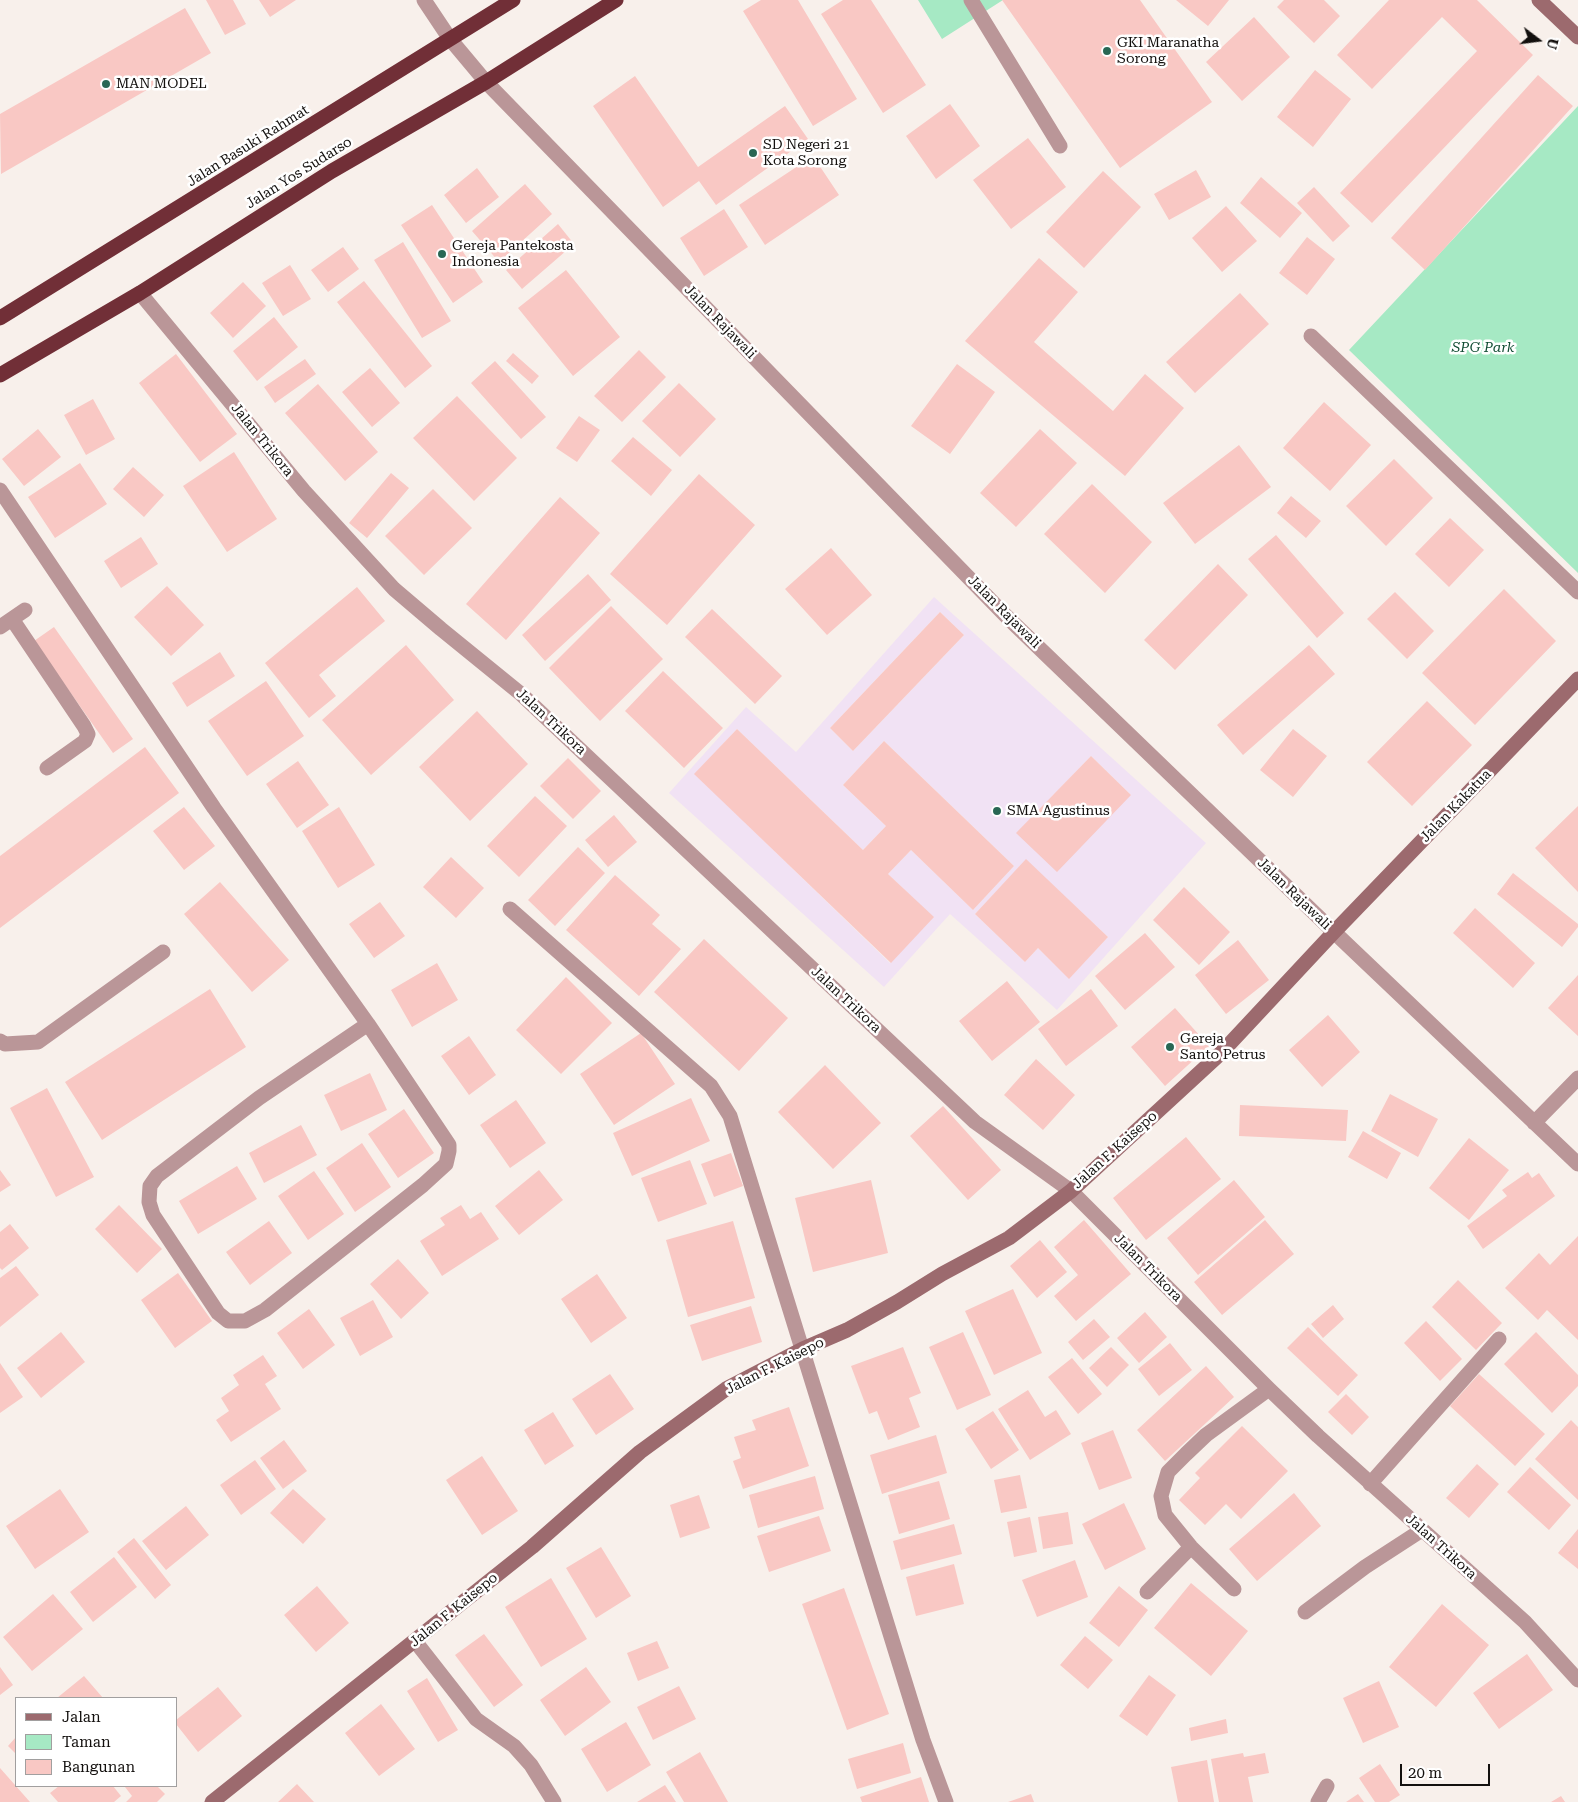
<!DOCTYPE html>
<style>
body{margin:0}
#map{position:relative;width:1578px;height:1802px;overflow:hidden;background:#f8f0eb;font-family:"Roboto Serif",serif}
canvas{display:block}
.legend{position:absolute;left:15px;top:1697px;width:162px;height:90px;box-sizing:border-box;background:#fff;border:1px solid #a19f9f;margin:0;padding:6px 9px;list-style:none;font-size:15px;color:#13100e}
.legend li{display:flex;align-items:center;gap:10px;height:25px}
.legend b{width:25px;border:1px solid #a19f9f}
.north{position:absolute;left:1513px;top:15px;width:50px;height:50px;-webkit-text-stroke:4px #fff;paint-order:stroke;rotate:105deg;font-size:14px;font-weight:700;line-height:20px;text-align:center;color:#13100e}
.north::after{content:'';display:block;margin:auto;width:18px;height:22px;background:#13100e;clip-path:polygon(50% 0,100% 100%,50% 72%,0 100%)}
.scale{position:absolute;left:1400px;top:1764px;width:90px;height:22px;box-sizing:border-box;border:2px solid #13100e;border-top:0;padding-left:6px;font-size:15px;line-height:18px;white-space:nowrap;color:#13100e;-webkit-text-stroke:4px #fff;paint-order:stroke}
</style>
<div id="map">
<canvas width="1578" height="1802"></canvas>
<ul class="legend">
<li><b style="height:6px;background:#9c6a6e"></b>Jalan</li>
<li><b style="height:14px;background:#a6e9c4"></b>Taman</li>
<li><b style="height:14px;background:#f9c8c4"></b>Bangunan</li>
</ul>
<div class="north">U</div>
<div class="scale">20 m</div>
</div>
<script>
const c = document.querySelector('canvas').getContext('2d');
c.lineJoin = 'round';
function fillPath(path, color) { c.fillStyle = color; c.fill(path, 'evenodd'); }
const poly = rows => new Path2D(rows.map(r => 'M' + r).join(''));
function stroke(path, color, width, dash) { c.strokeStyle = color; c.lineWidth = width; c.lineCap = dash ? 'butt' : 'round'; c.setLineDash(dash || []); c.stroke(path); }
function drawText(font, color, halo, rows, align = 'center') {
  c.font = font + ' "Roboto Serif",serif'; c.lineWidth = 5; c.setLineDash([]); c.textBaseline = 'middle'; c.strokeStyle = halo; c.fillStyle = color; for (const [text, x, y, turn = 0] of rows) {
    c.save(); c.translate(x, y); c.rotate((+turn || 0) * Math.PI / 180); c.textAlign = isNaN(turn) ? turn : align; if (halo) c.strokeText(text, 0, 0); c.fillText(text, 0, 0); c.restore();
  }
}
const education = poly([
 [934,597,1206,843,1057,1010,950,914,884,987,669,793,746,707,796,752],
 [940,612,964,635,853,751,830,728],
 [737,729,863,850,886,826,843,785,884,741,1014,866,973,910,911,850,888,874,933,917,890,963,695,774],
 [1091,756,1131,795,1017,833],
 [1026,860,1108,937,1069,978,1038,948,1025,962,975,914]
]);
const green = poly([
 [918,0,1003,0,942,39],
 [1578,106,1578,573,1349,350]
]);
const building = poly([
 [206,0,233,0,246,24,225,35],
 [259,0,296,0,270,17],
 [761,0,798,0,857,99,813,126,743,11],
 [843,0,871,0,926,85,883,113,821,14],
 [1002,0,1140,0,1212,102,1120,168],
 [1176,0,1229,0,1208,26],
 [1284,0,1324,0,1340,16,1314,43,1277,7],
 [1389,0,1477,0,1533,55,1372,223,1340,193,1477,51,1442,17,1372,89,1337,55],
 [185,8,211,53,1,174,0,114],
 [1254,17,1290,57,1242,101,1206,62],
 [1315,70,1351,99,1313,147,1277,117],
 [1538,75,1573,106,1425,270,1391,238],
 [635,76,698,167,785,106,808,139,716,205,699,181,663,207,593,106],
 [950,104,980,146,936,179,906,136],
 [1028,138,1066,187,1011,229,973,180],
 [813,156,839,195,765,245,739,205],
 [477,168,499,197,466,223,444,195],
 [1196,170,1211,197,1169,220,1154,194],
 [1103,171,1141,207,1084,268,1046,232],
 [1261,177,1302,213,1280,238,1240,203],
 [525,184,552,214,499,262,472,231],
 [1314,187,1350,226,1333,242,1297,203],
 [432,205,483,282,453,303,401,225],
 [1226,206,1257,241,1222,272,1192,238],
 [724,209,748,247,704,276,680,238],
 [558,224,574,244,522,289,506,270],
 [1307,237,1335,259,1307,295,1279,273],
 [403,242,451,321,422,338,374,260],
 [343,247,359,269,328,292,311,270],
 [1039,258,1078,292,1034,342,1113,411,1145,374,1184,408,1125,476,965,341],
 [290,265,311,299,283,316,262,283],
 [566,270,620,337,573,376,518,308],
 [364,281,432,366,405,388,337,302],
 [243,282,266,306,233,338,210,313],
 [1240,293,1269,324,1195,393,1166,362],
 [274,317,298,347,257,381,233,351],
 [639,350,666,377,622,422,594,396],
 [513,353,539,376,532,384,506,361],
 [176,354,237,434,200,462,139,383],
 [305,359,316,374,275,403,264,387],
 [495,361,546,417,521,439,471,383],
 [957,364,995,392,950,454,911,426],
 [370,368,400,403,372,427,342,392],
 [679,383,716,419,680,457,642,421],
 [318,384,378,452,345,481,285,413],
 [457,396,517,458,474,501,413,438],
 [93,399,115,439,86,455,64,415],
 [1324,402,1371,445,1330,491,1283,448],
 [579,416,600,430,577,462,556,448],
 [38,429,61,457,24,486,2,459],
 [1040,429,1077,463,1016,527,980,493],
 [633,437,672,470,651,496,611,461],
 [1239,445,1271,487,1195,544,1163,503],
 [234,452,277,519,227,552,183,486],
 [1394,459,1433,498,1386,546,1346,506],
 [80,463,107,504,55,538,28,497],
 [133,467,164,495,144,517,113,489],
 [391,473,409,488,367,538,349,523],
 [699,474,755,525,667,625,610,574],
 [1092,484,1152,542,1105,593,1044,534],
 [433,489,472,528,424,575,385,536],
 [1291,496,1321,521,1306,538,1277,513],
 [560,497,600,533,506,640,466,604],
 [1450,518,1484,550,1449,587,1415,554],
 [1276,535,1344,613,1317,638,1248,559],
 [141,537,158,564,121,588,104,561],
 [831,548,872,595,827,635,785,589],
 [1218,564,1248,595,1175,670,1144,640],
 [588,574,611,600,545,661,522,635],
 [167,586,204,625,171,656,134,617],
 [357,587,385,621,319,675,336,696,309,718,265,663],
 [1504,589,1556,641,1475,725,1422,673],
 [1395,592,1434,631,1407,659,1367,619],
 [611,606,663,659,600,721,549,668],
 [712,609,782,676,755,704,685,637],
 [940,612,964,635,853,751,830,728],
 [54,627,133,739,113,753,34,641],
 [406,645,454,700,371,775,322,720],
 [1309,645,1335,674,1243,755,1217,725],
 [220,652,235,676,187,707,172,683],
 [663,671,723,728,684,768,625,711],
 [266,681,304,736,247,776,208,721],
 [1427,701,1472,745,1412,806,1367,762],
 [477,711,528,764,470,821,419,767],
 [737,729,863,850,886,826,843,785,884,741,1014,866,973,910,911,850,888,874,934,917,891,963,694,774],
 [1293,729,1327,756,1293,797,1260,770],
 [145,747,179,793,0,928,0,856],
 [1091,756,1131,795,1057,872,1016,833],
 [568,758,601,791,573,819,540,786],
 [298,761,329,805,297,828,266,784],
 [535,796,567,826,519,877,487,846],
 [1578,806,1578,892,1535,848],
 [184,807,215,846,184,870,153,831],
 [339,807,375,865,338,888,302,831],
 [614,815,637,842,608,867,585,840],
 [578,847,605,873,555,926,528,900],
 [451,857,484,888,456,918,423,887],
 [1026,859,1108,937,1069,979,1038,948,1025,962,975,914],
 [1513,873,1578,924,1578,927,1562,947,1497,894],
 [615,875,660,915,652,924,681,949,639,996,566,930],
 [220,882,289,960,252,992,184,914],
 [1184,887,1230,932,1199,965,1153,920],
 [380,902,405,936,374,958,349,924],
 [1475,908,1535,963,1513,988,1453,933],
 [1145,933,1175,967,1125,1010,1095,976],
 [704,939,788,1018,739,1071,654,992],
 [1238,940,1269,980,1226,1014,1195,975],
 [437,963,458,1000,412,1027,391,990],
 [1578,975,1578,1036,1548,1008],
 [566,977,612,1023,561,1074,516,1030],
 [1007,981,1040,1022,992,1061,959,1021],
 [210,989,246,1047,102,1140,65,1082],
 [1091,989,1118,1026,1066,1066,1038,1029],
 [1175,1008,1209,1046,1165,1086,1131,1047],
 [1328,1015,1360,1052,1322,1087,1289,1050],
 [641,1033,675,1084,614,1125,580,1074],
 [469,1036,496,1075,469,1095,441,1056],
 [1036,1059,1075,1095,1043,1130,1004,1095],
 [825,1065,881,1123,833,1169,778,1112],
 [370,1073,387,1110,341,1131,324,1095],
 [47,1088,94,1177,56,1197,10,1108],
 [1390,1094,1438,1119,1418,1157,1371,1131],
 [691,1098,710,1141,632,1176,613,1133],
 [516,1100,546,1143,510,1168,480,1125],
 [1240,1105,1348,1110,1346,1141,1239,1136],
 [943,1106,1001,1170,968,1200,910,1136],
 [404,1109,434,1153,398,1178,368,1134],
 [301,1125,317,1155,264,1183,249,1153],
 [1363,1131,1401,1153,1387,1179,1348,1157],
 [1186,1137,1221,1179,1146,1240,1113,1198],
 [1469,1138,1509,1170,1469,1220,1429,1188],
 [362,1143,391,1187,355,1212,326,1168],
 [731,1153,743,1186,714,1197,701,1164],
 [690,1160,707,1204,658,1222,641,1178],
 [237,1166,257,1199,198,1234,179,1201],
 [0,1170,11,1185,0,1192],
 [539,1170,563,1200,519,1235,495,1206],
 [314,1171,344,1214,308,1240,278,1196],
 [1528,1172,1532,1178,1539,1173,1555,1196,1483,1249,1467,1226,1507,1196,1502,1190],
 [871,1180,888,1253,813,1272,795,1198],
 [1234,1180,1265,1217,1198,1275,1167,1238],
 [119,1205,162,1249,137,1273,95,1229],
 [461,1205,470,1219,481,1212,499,1239,442,1276,420,1241,445,1225,440,1218],
 [1084,1220,1131,1274,1076,1321,1054,1296,1078,1275,1054,1247],
 [1265,1220,1294,1254,1222,1315,1194,1282],
 [269,1221,292,1253,250,1285,226,1252],
 [733,1221,755,1298,688,1317,666,1240],
 [10,1224,29,1248,2,1270,0,1268,0,1232],
 [1578,1236,1578,1340,1547,1310,1538,1320,1505,1288,1539,1253,1550,1265],
 [1040,1240,1067,1272,1037,1298,1010,1266],
 [398,1259,429,1293,401,1319,370,1284],
 [16,1266,39,1295,0,1327,0,1278],
 [178,1273,212,1321,175,1348,141,1300],
 [597,1274,627,1318,591,1343,561,1299],
 [1458,1280,1502,1323,1476,1350,1432,1307],
 [1013,1289,1042,1353,994,1375,965,1311],
 [373,1300,393,1337,360,1356,340,1318],
 [1333,1305,1344,1319,1323,1338,1311,1324],
 [751,1306,762,1342,702,1361,690,1325],
 [309,1309,335,1345,303,1369,277,1333],
 [1145,1312,1167,1337,1139,1363,1117,1338],
 [1094,1319,1110,1337,1083,1360,1068,1342],
 [1426,1321,1462,1359,1440,1381,1404,1343],
 [1308,1327,1358,1375,1338,1396,1287,1348],
 [61,1332,85,1362,41,1398,17,1368],
 [963,1332,991,1395,957,1410,929,1347],
 [1536,1332,1578,1375,1578,1386,1552,1413,1504,1364],
 [1170,1343,1192,1370,1159,1396,1138,1369],
 [903,1347,921,1393,909,1398,920,1427,888,1440,877,1411,869,1414,851,1366],
 [1111,1347,1129,1365,1107,1387,1089,1368],
 [263,1355,277,1376,265,1384,281,1409,231,1442,216,1420,229,1411,221,1398,239,1385,233,1375],
 [1072,1358,1102,1394,1078,1414,1048,1377],
 [0,1363,23,1397,0,1413],
 [1206,1366,1234,1397,1165,1461,1137,1430],
 [610,1374,634,1409,596,1435,572,1399],
 [1479,1374,1545,1434,1515,1466,1450,1406],
 [1028,1390,1045,1417,1056,1410,1071,1434,1030,1460,998,1409],
 [1346,1394,1369,1417,1352,1435,1328,1412],
 [789,1407,809,1466,743,1489,733,1461,741,1458,734,1437,756,1430,752,1420],
 [993,1411,1019,1450,991,1469,965,1429],
 [553,1412,574,1446,545,1465,524,1430],
 [1571,1420,1578,1427,1578,1500,1535,1459],
 [1242,1426,1288,1471,1241,1519,1226,1504,1205,1525,1179,1500,1200,1478,1195,1473],
 [1113,1430,1132,1478,1099,1490,1081,1443],
 [936,1435,947,1473,882,1494,870,1455],
 [284,1440,307,1471,283,1489,260,1458],
 [482,1456,518,1511,482,1535,446,1480],
 [255,1460,276,1489,241,1515,220,1485],
 [1477,1464,1499,1484,1469,1518,1446,1498],
 [1530,1467,1571,1505,1549,1530,1507,1492],
 [1020,1475,1027,1508,1001,1513,994,1480],
 [815,1476,824,1509,758,1528,749,1495],
 [939,1481,950,1519,899,1534,888,1495],
 [60,1489,89,1532,35,1569,6,1526],
 [293,1489,326,1519,303,1544,270,1513],
 [1294,1493,1321,1526,1257,1581,1229,1549],
 [699,1495,710,1528,680,1538,670,1505],
 [1124,1503,1146,1549,1105,1570,1082,1524],
 [186,1506,209,1535,166,1570,142,1541],
 [1068,1512,1073,1544,1043,1549,1038,1517],
 [819,1516,831,1551,769,1572,757,1536],
 [1030,1517,1037,1552,1014,1557,1007,1522],
 [954,1524,962,1554,901,1570,893,1541],
 [1578,1529,1578,1569,1558,1553],
 [134,1538,171,1585,155,1599,117,1552],
 [601,1547,631,1596,596,1618,566,1568],
 [114,1557,137,1587,93,1622,70,1592],
 [1075,1560,1088,1597,1037,1617,1022,1580],
 [954,1564,964,1604,916,1616,906,1577],
 [551,1578,587,1639,541,1667,505,1607],
 [1191,1583,1248,1631,1211,1676,1154,1628],
 [317,1586,349,1623,316,1652,284,1615],
 [1119,1586,1148,1610,1119,1647,1089,1623],
 [844,1588,889,1714,847,1730,802,1604],
 [53,1594,83,1629,32,1671,3,1637],
 [1442,1604,1489,1645,1436,1707,1389,1667],
 [484,1634,523,1685,494,1707,455,1655],
 [1085,1636,1113,1660,1088,1689,1060,1665],
 [657,1641,669,1668,638,1681,627,1653],
 [1527,1654,1553,1690,1499,1729,1473,1693],
 [0,1667,13,1685,0,1695],
 [586,1667,611,1702,565,1736,540,1700],
 [1149,1675,1176,1695,1147,1736,1119,1716],
 [84,1676,103,1698,57,1698],
 [427,1678,458,1730,438,1742,407,1691],
 [1379,1681,1399,1727,1363,1743,1343,1698],
 [679,1686,696,1719,653,1740,637,1707],
 [218,1687,242,1716,198,1752,176,1724,176,1720],
 [381,1704,415,1749,379,1776,345,1733],
 [1226,1719,1228,1733,1191,1741,1189,1728],
 [626,1722,651,1765,607,1792,581,1749],
 [16,1737,16,1754,8,1746],
 [903,1743,911,1773,857,1789,848,1759],
 [700,1752,728,1802,684,1802,666,1772],
 [1243,1753,1244,1757,1265,1753,1269,1773,1248,1777,1253,1802,1219,1802,1211,1759],
 [1207,1760,1214,1802,1178,1802,1171,1767],
 [1380,1764,1400,1795,1389,1802,1375,1802,1359,1778],
 [0,1768,30,1802,0,1802],
 [921,1777,929,1802,862,1802,860,1797],
 [297,1784,314,1802,278,1802],
 [665,1785,676,1802,637,1802],
 [59,1786,113,1786,121,1796,114,1802,58,1802,50,1793],
 [127,1786,157,1786,165,1794,157,1802,126,1802,132,1796,125,1787],
 [1031,1794,1034,1802,1008,1802],
 [1358,1794,1364,1802,1346,1802],
 [1561,1796,1565,1802,1551,1802]
]);
const lane = poly([
 [971,0,1060,146],
 [12,619,84,726,88,734,85,741,47,768],
 [0,627,25,610],
 [0,1041,5,1044,38,1042,163,952]
]);
const street = poly([
 [424,0,450,39,486,82,1007,617,1334,932,1578,1164],
 [140,293,304,491,394,589,441,629,521,694,975,1122,1071,1191,1269,1389,1318,1436,1525,1622,1578,1680],
 [1311,336,1578,592],
 [0,490,214,808,368,1024,449,1145,449,1151,446,1164,423,1185,265,1310,245,1321,228,1321,218,1313,153,1215,149,1202,150,1186,157,1176,259,1098,368,1024],
 [510,909,711,1086,730,1116,923,1740,946,1802],
 [1534,1123,1578,1078],
 [1370,1484,1499,1339],
 [1234,1589,1191,1547,1165,1515,1161,1496,1168,1472,1186,1454,1206,1435,1269,1389],
 [1147,1592,1191,1547],
 [1305,1612,1365,1567,1422,1530],
 [415,1641,476,1719,514,1746,531,1765,554,1802],
 [1318,1802,1327,1786]
]);
const secondary = poly([
 [1539,0,1578,37],
 [212,1802,532,1547,640,1452,726,1389,803,1349,847,1330,897,1302,942,1274,1009,1238,1071,1191,1221,1053,1334,932,1578,679]
]);
const highway = poly([
 [0,318,513,0],
 [0,375,140,293,332,171,486,82,616,0]
]);
const markers = [
 [1107,51,5,"#296754"],
 [106,84,5,"#296754"],
 [753,153,5,"#296754"],
 [442,254,5,"#296754"],
 [997,811,5,"#296754"],
 [1170,1047,5,"#296754"]
];
const poiNames = [
 ["GKI Maranatha",1117,43],
 ["Sorong",1117,59],
 ["MAN MODEL",116,84],
 ["SD Negeri 21",763,145],
 ["Kota Sorong",763,161],
 ["Gereja Pantekosta",452,246],
 ["Indonesia",452,262],
 ["SMA Agustinus",1007,811],
 ["Gereja",1180,1039],
 ["Santo Petrus",1180,1055]
];
const streetNames = [
 ["Jalan Basuki Rahmat",248,146,-32],
 ["Jalan Yos Sudarso",299,173,-32],
 ["Jalan Rajawali",720,322,46],
 ["Jalan Trikora",262,440,51],
 ["Jalan Rajawali",1004,612,45],
 ["Jalan Trikora",551,722,43],
 ["Jalan Kakatua",1456,806,-46],
 ["Jalan Rajawali",1294,894,44],
 ["Jalan Trikora",846,1000,43],
 ["Jalan F. Kaisepo",1115,1150,-42],
 ["Jalan Trikora",1148,1268,45],
 ["Jalan F. Kaisepo",775,1366,-27],
 ["Jalan Trikora",1441,1547,42],
 ["Jalan F. Kaisepo",454,1610,-39]
];
const parkNames = [
 ["SPG Park",1483,348]
];
fillPath(education, '#f1e2f4');
fillPath(green, '#a6e9c4');
fillPath(building, '#f9c8c4');
stroke(lane, '#ba9698', 15);
stroke(street, '#ba9698', 15);
stroke(secondary, '#9c6a6e', 15);
stroke(highway, '#712f37', 15);
for (const [x, y, r, color] of markers) { const dot = new Path2D(); dot.arc(x, y, r, 0, 2 * Math.PI); c.fillStyle = color; c.fill(dot); stroke(dot, '#fff', 2); }
drawText('14px', '#13100e', '#fff', poiNames, 'left');
drawText('14px', '#13100e', '#fff', streetNames);
drawText('italic 14px', '#114c33', '#fff', parkNames);
</script>
